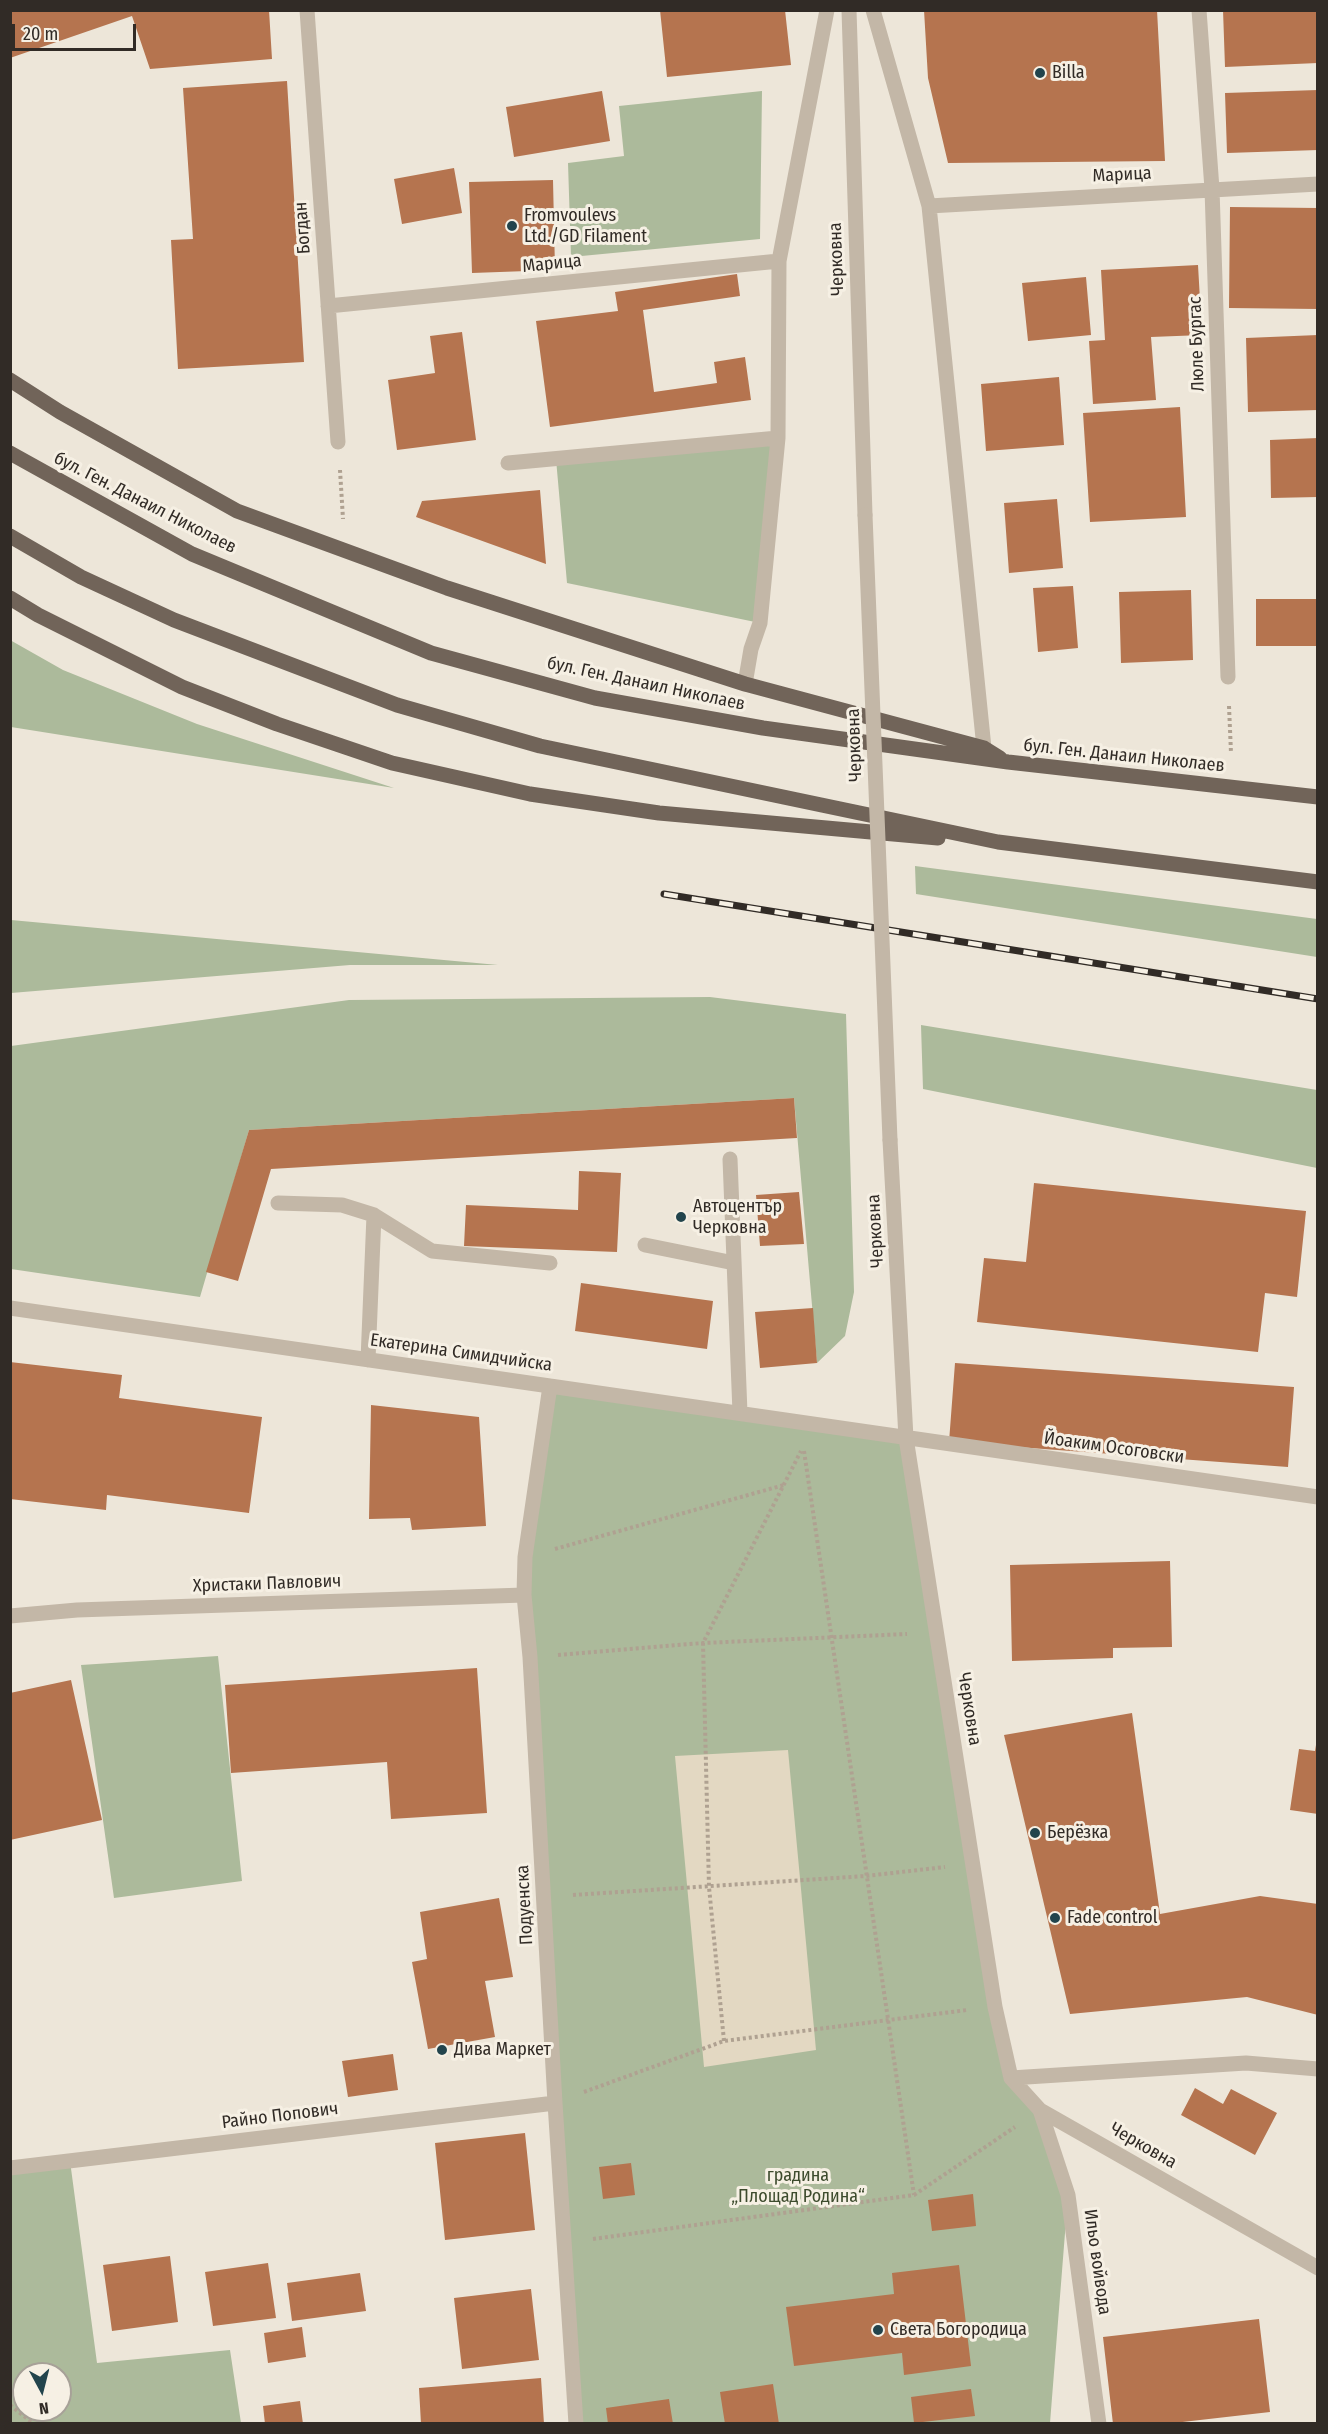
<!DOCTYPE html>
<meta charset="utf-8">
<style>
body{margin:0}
#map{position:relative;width:1328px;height:2434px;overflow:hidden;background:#ede6d9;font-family:"Fira Sans Condensed",sans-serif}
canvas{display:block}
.frame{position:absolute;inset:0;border:12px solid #312b26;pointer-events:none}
.north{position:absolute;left:12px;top:2362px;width:60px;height:60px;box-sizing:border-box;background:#f6f0e4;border:2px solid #a7a198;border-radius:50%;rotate:173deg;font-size:16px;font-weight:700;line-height:24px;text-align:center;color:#312b26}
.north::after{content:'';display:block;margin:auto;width:21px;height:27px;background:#22444c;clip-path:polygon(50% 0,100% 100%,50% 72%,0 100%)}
.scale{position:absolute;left:12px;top:24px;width:124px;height:27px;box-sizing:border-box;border:3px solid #312b26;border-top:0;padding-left:8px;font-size:18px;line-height:21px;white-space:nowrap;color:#312b26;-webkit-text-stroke:4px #f6f0e4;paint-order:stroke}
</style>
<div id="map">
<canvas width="1328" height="2434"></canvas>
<div class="frame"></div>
<div class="north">N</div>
<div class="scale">20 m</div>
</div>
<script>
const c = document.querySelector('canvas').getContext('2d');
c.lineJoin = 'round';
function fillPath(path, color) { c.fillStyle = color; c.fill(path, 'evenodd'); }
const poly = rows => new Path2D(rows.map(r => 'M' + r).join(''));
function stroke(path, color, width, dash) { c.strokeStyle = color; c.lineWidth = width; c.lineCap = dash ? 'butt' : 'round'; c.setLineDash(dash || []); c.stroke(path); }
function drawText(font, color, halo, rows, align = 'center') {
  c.font = font + ' "Fira Sans Condensed",sans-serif'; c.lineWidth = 6; c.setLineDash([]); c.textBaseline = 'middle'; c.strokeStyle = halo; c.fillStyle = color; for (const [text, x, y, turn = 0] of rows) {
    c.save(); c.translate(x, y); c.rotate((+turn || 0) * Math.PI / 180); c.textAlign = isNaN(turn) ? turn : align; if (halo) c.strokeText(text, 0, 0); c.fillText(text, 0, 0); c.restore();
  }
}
const green = poly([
 [762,91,760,239,571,257,568,163,624,156,619,106],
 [778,438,760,623,567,583,556,459],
 [10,640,63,670,197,724,394,788,11,727],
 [915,866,1317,919,1317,957,916,894],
 [11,920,498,965,350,965,11,993],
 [710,997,846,1014,854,1292,845,1336,817,1363,794,1098,249,1130,200,1297,11,1269,11,1046,349,1000],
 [921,1025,1317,1090,1317,1168,923,1089],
 [550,1386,906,1438,1011,2078,1040,2110,1068,2195,1050,2423,578,2423,524,1595],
 [218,1656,242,1881,114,1898,81,1665],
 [70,2161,97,2363,230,2350,241,2423,11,2423,10,2168],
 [24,2374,60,2374,60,2410,24,2410]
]);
const plaza = poly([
 [788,1750,816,2050,704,2067,675,1756]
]);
const building = poly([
 [10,10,269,10,272,59,150,69,132,16,10,58],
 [660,10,785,10,791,65,667,77],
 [924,10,1157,10,1165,161,948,163,928,78],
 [1223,10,1318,10,1318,63,1225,67],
 [287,81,304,362,178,369,171,240,193,239,183,88],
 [1318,90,1318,150,1227,153,1225,93],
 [602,91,610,141,514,157,506,107],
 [454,168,462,213,402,224,394,179],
 [553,180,555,270,472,273,469,182],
 [1230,207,1318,208,1318,309,1229,308],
 [1198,265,1202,335,1151,337,1156,400,1093,404,1089,341,1105,340,1101,270],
 [737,274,740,296,643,310,654,392,717,383,714,362,745,357,751,400,550,427,536,321,618,311,615,292],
 [1086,277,1091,335,1028,341,1022,283],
 [462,332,476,440,397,450,388,380,435,373,430,336],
 [1318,335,1318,410,1248,412,1246,338],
 [1059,377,1064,445,986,451,981,384],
 [1180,407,1186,517,1090,522,1083,413],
 [1318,438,1318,497,1271,498,1270,440],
 [540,490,546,564,416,517,422,501],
 [1057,499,1063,568,1009,573,1004,503],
 [1073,586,1078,648,1038,652,1033,588],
 [1191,590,1193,660,1121,663,1119,592],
 [1256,599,1318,599,1318,646,1256,646],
 [794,1098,797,1138,271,1169,238,1281,206,1272,249,1130],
 [579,1171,621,1173,617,1252,464,1246,466,1205,578,1210],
 [1034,1183,1306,1211,1297,1297,1265,1293,1258,1352,977,1322,984,1258,1026,1262],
 [799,1192,804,1244,760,1246,756,1195],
 [581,1283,713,1301,707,1349,575,1331],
 [813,1308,817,1363,760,1368,755,1312],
 [10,1362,122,1375,119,1398,262,1417,249,1513,107,1495,106,1510,10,1499],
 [955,1363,1294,1387,1288,1467,949,1442],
 [371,1405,479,1417,486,1526,412,1530,410,1518,369,1519],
 [1170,1561,1172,1647,1113,1648,1113,1658,1012,1661,1010,1565],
 [477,1668,487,1813,391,1819,387,1762,231,1773,225,1685],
 [71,1680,102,1820,10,1840,10,1693],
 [1132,1713,1160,1914,1260,1896,1318,1904,1318,2015,1247,1997,1070,2014,1004,1735],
 [1316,1745,1318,1814,1290,1810,1299,1749,1315,1751],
 [499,1898,513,1977,485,1981,495,2037,428,2049,412,1962,427,1959,420,1912],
 [393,2054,398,2090,348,2097,342,2061],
 [1195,2088,1223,2104,1231,2089,1277,2113,1255,2155,1181,2115],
 [525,2133,535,2230,445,2240,435,2143],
 [631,2163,635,2195,603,2199,599,2167],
 [973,2194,976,2226,932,2231,928,2200],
 [170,2256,178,2322,112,2331,103,2265],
 [268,2263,276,2318,213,2326,205,2272],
 [959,2265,971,2366,904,2375,902,2353,794,2366,786,2307,894,2294,892,2273],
 [360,2273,366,2311,292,2321,287,2283],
 [531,2289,539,2360,462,2369,454,2298],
 [1259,2319,1270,2412,1165,2424,1113,2424,1103,2337],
 [302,2327,306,2357,268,2363,264,2333],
 [541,2378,544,2424,421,2424,419,2388],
 [773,2384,779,2424,725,2424,720,2392],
 [971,2389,975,2416,914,2423,911,2397],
 [669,2399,673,2424,608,2424,606,2408],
 [300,2401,303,2424,265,2424,263,2406]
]);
const path = poly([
 [340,470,343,519],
 [1229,706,1231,753],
 [804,1451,914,2195],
 [555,1549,784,1485],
 [558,1655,703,1643,907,1634],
 [573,1895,866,1876,945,1867],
 [724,2041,709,1887,703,1643,801,1451],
 [584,2092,724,2041,967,2010],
 [593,2239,914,2195,1015,2127],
 [10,2405,34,2424]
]);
const minor = poly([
 [307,10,338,442],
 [849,10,865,515],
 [873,10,929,206,984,748],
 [1199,10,1212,189,1228,677],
 [929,206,1318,184],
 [328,306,779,261],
 [508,463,778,438],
 [745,684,751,649,760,623,778,438,779,261,827,10],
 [890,1140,906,1438,995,2007,1011,2078,1040,2110,1318,2268],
 [730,1159,740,1413],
 [278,1203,342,1205,374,1215,432,1251,550,1263],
 [645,1245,734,1263],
 [10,1308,1318,1497],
 [368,1360,374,1215],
 [550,1386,525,1557,524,1595,530,1657,555,2103,576,2424],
 [10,1616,77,1610,524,1595],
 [1011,2078,1246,2063,1318,2069],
 [1040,2110,1068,2195,1099,2424],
 [10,2168,555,2103]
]);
const major = poly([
 [10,380,60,412,237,511,447,588,745,684,984,748,1000,758],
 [10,453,192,554,431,653,595,698,763,728,1008,762,1318,797],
 [10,536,81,577,174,620,397,705,540,746,998,842,1318,882],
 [10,598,38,615,182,687,277,724,392,763,530,794,659,813,938,838]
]);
const rail = poly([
 [664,894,1318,999]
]);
const minorBridge = poly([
 [865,515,890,1140]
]);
const markers = [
 [1040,73,6,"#22444c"],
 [512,226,6,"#22444c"],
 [681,1217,6,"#22444c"],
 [1035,1833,6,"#22444c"],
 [1055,1918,6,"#22444c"],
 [442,2050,6,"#22444c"],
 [878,2330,6,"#22444c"]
];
const poiNames = [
 ["Billa",1052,73],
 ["Fromvoulevs",524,216],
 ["Ltd./GD Filament",524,237],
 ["Автоцентър",693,1207],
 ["Черковна",693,1228],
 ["Берёзка",1047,1833],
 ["Fade control",1067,1918],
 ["Дива Маркет",454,2050],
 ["Света Богородица",890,2330]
];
const streetNames = [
 ["Марица",1122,175,-3],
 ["Богдан",303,228,-94],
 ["Черковна",837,259,-92],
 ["Марица",552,264,-6],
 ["Люле Бургас",1197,344,-92],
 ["бул. Ген. Данаил Николаев",145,503,27],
 ["бул. Ген. Данаил Николаев",646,684,12],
 ["Черковна",855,745,-92],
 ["бул. Ген. Данаил Николаев",1124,756,6],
 ["Черковна",876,1231,-93],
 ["Екатерина Симидчийска",461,1353,8],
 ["Йоаким Осоговски",1114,1448,8],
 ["Христаки Павлович",267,1584,-2],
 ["Черковна",969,1709,81],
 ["Подуенска",525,1905,-93],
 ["Райно Попович",280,2116,-7],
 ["Черковна",1143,2146,30],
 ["Ильо войвода",1097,2262,82]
];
const parkNames = [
 ["градина",798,2176],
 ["„Площад Родина“",798,2197]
];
fillPath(green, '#acba9b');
fillPath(plaza, '#e3d8c2');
fillPath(building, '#b5744f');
stroke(path, '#afa191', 4, [3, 3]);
stroke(minor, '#c3b7a7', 15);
stroke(major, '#716459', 15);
stroke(rail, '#312b26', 7);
stroke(rail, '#f6f0e4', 4.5, [14]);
stroke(minorBridge, '#c3b7a7', 15);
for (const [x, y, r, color] of markers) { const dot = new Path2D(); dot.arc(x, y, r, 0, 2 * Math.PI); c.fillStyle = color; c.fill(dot); stroke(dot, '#f6f0e4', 2); }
drawText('18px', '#312b26', '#f6f0e4', poiNames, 'left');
drawText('18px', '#312b26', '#f6f0e4', streetNames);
drawText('18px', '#3d4b2d', '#f6f0e4', parkNames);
</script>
